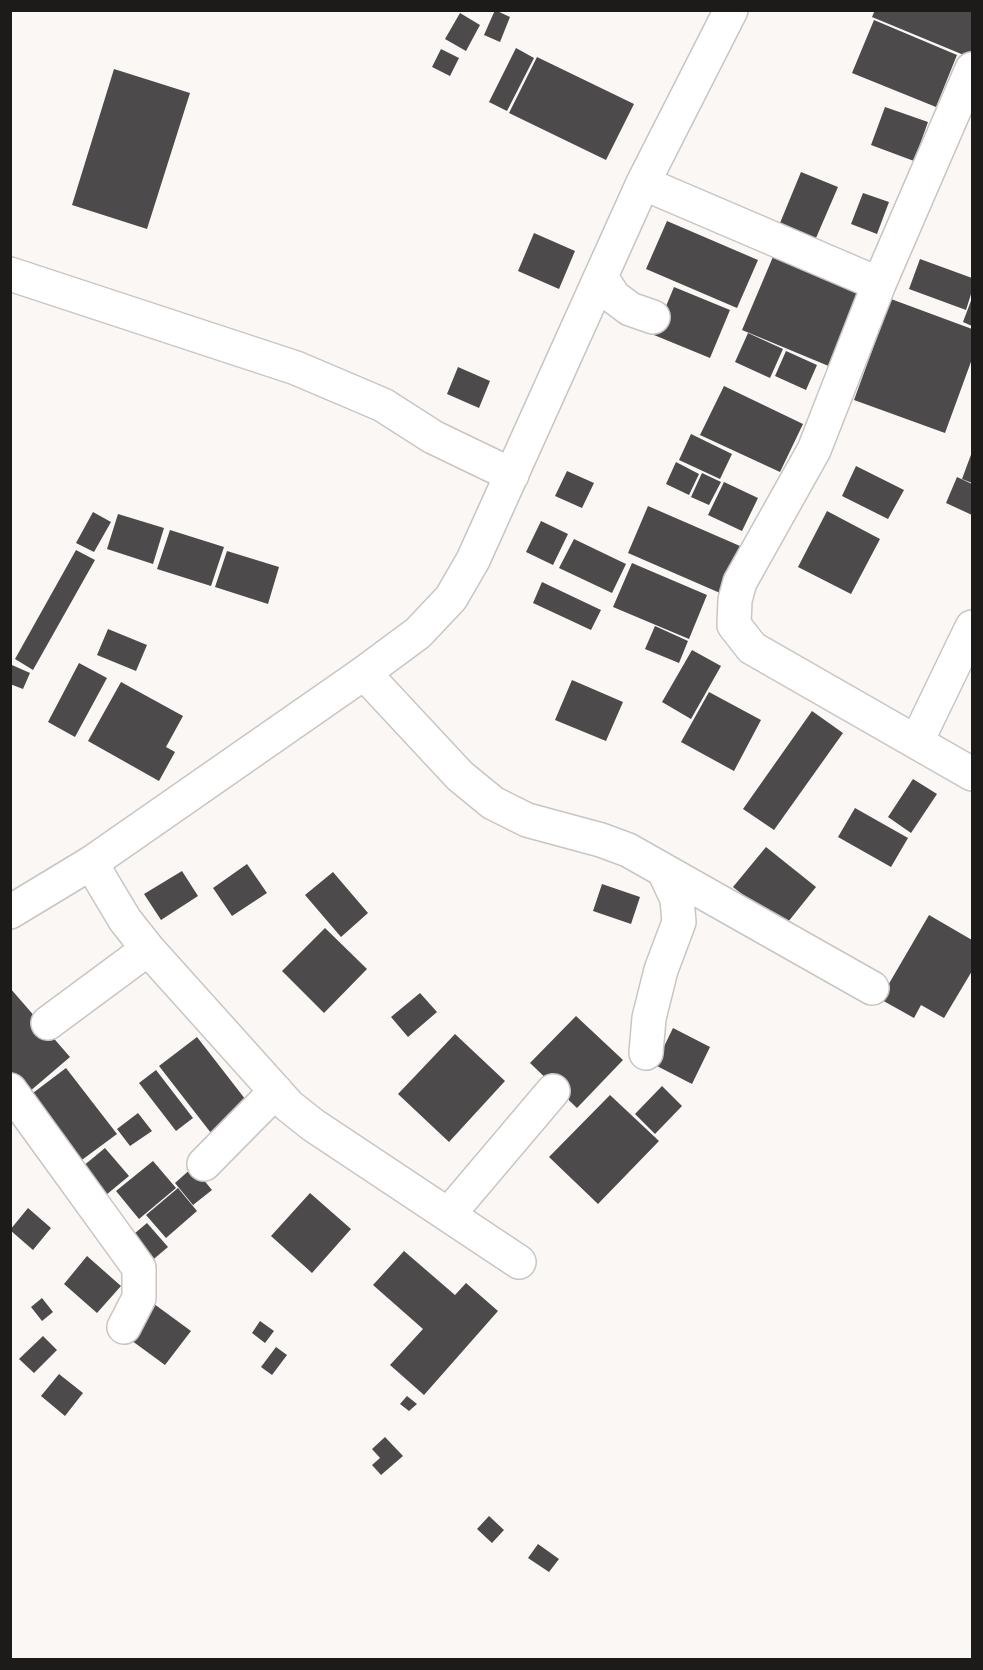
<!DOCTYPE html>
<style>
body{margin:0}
#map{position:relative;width:983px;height:1670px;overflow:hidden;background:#faf7f4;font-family:Jost,sans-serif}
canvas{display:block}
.frame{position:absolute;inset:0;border:12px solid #1c1b1a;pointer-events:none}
</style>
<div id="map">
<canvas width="983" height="1670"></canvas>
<div class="frame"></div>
</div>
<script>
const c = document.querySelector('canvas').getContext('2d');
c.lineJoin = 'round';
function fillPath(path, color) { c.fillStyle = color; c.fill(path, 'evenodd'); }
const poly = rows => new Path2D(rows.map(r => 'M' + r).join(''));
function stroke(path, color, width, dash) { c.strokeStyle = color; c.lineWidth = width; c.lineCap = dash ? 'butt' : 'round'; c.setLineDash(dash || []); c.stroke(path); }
const building = poly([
 [495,10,510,17,500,42,484,35],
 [875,10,972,10,971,58,872,17],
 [460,13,480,25,466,51,445,39],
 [874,20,957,55,936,107,852,73],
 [516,48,534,58,507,111,489,102],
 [441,49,459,58,450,76,432,67],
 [537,57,634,104,606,160,509,113],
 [114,69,190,93,147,229,72,205],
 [885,107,928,122,914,161,871,145],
 [801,172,838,187,816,238,780,223],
 [863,193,889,202,877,234,851,224],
 [667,221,758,260,737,308,646,269],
 [534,233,575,251,559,289,518,271],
 [778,245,867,282,831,367,742,330],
 [920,259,972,278,972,291,966,310,909,289],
 [674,287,730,310,710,358,654,335],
 [972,298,972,326,963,322],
 [891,299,972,329,972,359,945,433,854,400],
 [748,333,783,349,770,378,735,362],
 [786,351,817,365,806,390,775,376],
 [458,367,490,381,479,408,447,394],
 [724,386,803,424,780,472,700,435],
 [691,434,732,454,720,479,679,460],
 [972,452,972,483,962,479],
 [676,462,699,474,689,495,666,484],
 [856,466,904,490,888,519,842,496],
 [567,471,594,483,582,508,555,496],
 [702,473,721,482,709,505,691,497],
 [957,477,972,484,972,515,946,503],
 [724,482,758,498,742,531,708,515],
 [648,506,740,546,720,593,628,553],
 [827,511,880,539,851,594,798,567],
 [93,512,111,522,94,552,76,543],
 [118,514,164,528,153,564,107,549],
 [541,521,568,534,553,565,526,552],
 [170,530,224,547,211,586,157,569],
 [574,539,626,564,612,593,559,568],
 [76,550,95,560,33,670,15,659],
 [227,551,279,567,268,604,215,587],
 [632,563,707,595,689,639,613,607],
 [542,582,601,610,591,630,533,603],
 [655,626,688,641,679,663,645,649],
 [108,629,147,645,136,671,97,655],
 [692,650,721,666,691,719,662,702],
 [79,663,107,678,75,737,48,722],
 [12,665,30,673,23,689,10,684],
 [572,680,623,702,606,741,555,720],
 [121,682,183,716,166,747,175,752,159,781,88,741],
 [709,692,761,720,734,771,681,742],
 [812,711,843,733,774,830,743,809],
 [913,779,937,794,911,833,888,817],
 [855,808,908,838,891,867,838,837],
 [766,847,816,887,784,927,733,887],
 [247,864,267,893,232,916,213,888],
 [182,871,198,896,161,920,144,894],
 [333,872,368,913,341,937,305,895],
 [602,884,640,897,631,924,593,911],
 [929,915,972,940,972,971,944,1018,921,1005,914,1018,880,999],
 [325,928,367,969,324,1013,282,971],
 [10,988,70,1057,29,1092,10,1071],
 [420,993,437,1012,408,1037,391,1017],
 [576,1016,623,1060,577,1108,530,1063],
 [673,1028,710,1047,692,1084,655,1065],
 [455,1034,505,1081,449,1142,398,1094],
 [197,1037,249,1104,211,1133,159,1066],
 [66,1068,117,1134,75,1165,25,1099],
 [156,1070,193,1118,176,1131,139,1083],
 [662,1086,682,1106,655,1134,635,1114],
 [610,1095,659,1141,598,1204,549,1157],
 [138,1113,152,1131,130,1146,117,1129],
 [105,1148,129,1176,106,1195,82,1167],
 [153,1161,176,1188,139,1219,116,1191],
 [193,1167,212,1190,193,1205,175,1183],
 [178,1188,197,1211,166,1238,146,1215],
 [310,1193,351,1229,312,1273,271,1236],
 [28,1208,51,1228,33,1250,10,1230],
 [147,1223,168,1247,149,1263,128,1239],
 [404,1251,455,1295,466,1283,498,1311,424,1395,390,1365,423,1329,373,1285],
 [87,1256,121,1286,97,1313,64,1284],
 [42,1298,53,1312,42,1321,31,1307],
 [150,1301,191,1331,165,1365,124,1335],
 [260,1321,274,1331,265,1343,252,1333],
 [43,1336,57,1350,34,1373,19,1359],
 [276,1347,287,1355,272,1375,261,1367],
 [59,1374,83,1393,65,1416,41,1396],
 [407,1396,417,1404,409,1411,400,1404],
 [385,1437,403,1456,381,1475,372,1465,380,1458,372,1449],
 [489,1516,504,1530,492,1543,477,1529],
 [538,1544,559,1559,549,1572,528,1558]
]);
const minor = poly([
 [972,69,879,284,814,450,740,582,735,600,734,625,752,648,972,774],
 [643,183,879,284],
 [10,274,296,368,383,405,433,437,512,475],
 [601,277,614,297,630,309,653,317],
 [364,673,460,776,493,803,527,820,601,840,628,850,872,988],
 [917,741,972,627],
 [91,863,125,920,148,949,289,1106,313,1125,519,1262],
 [10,912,91,863,364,673,418,633,451,598,473,560,643,183,731,10],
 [48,1023,148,949],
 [646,1053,649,1018,661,970,679,922,677,899,665,873],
 [10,1090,139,1268,139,1298,124,1327],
 [204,1164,276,1091],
 [448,1215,553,1091]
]);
fillPath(building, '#4d4a4b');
stroke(minor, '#c8c6c3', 36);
stroke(minor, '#fff', 33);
</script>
